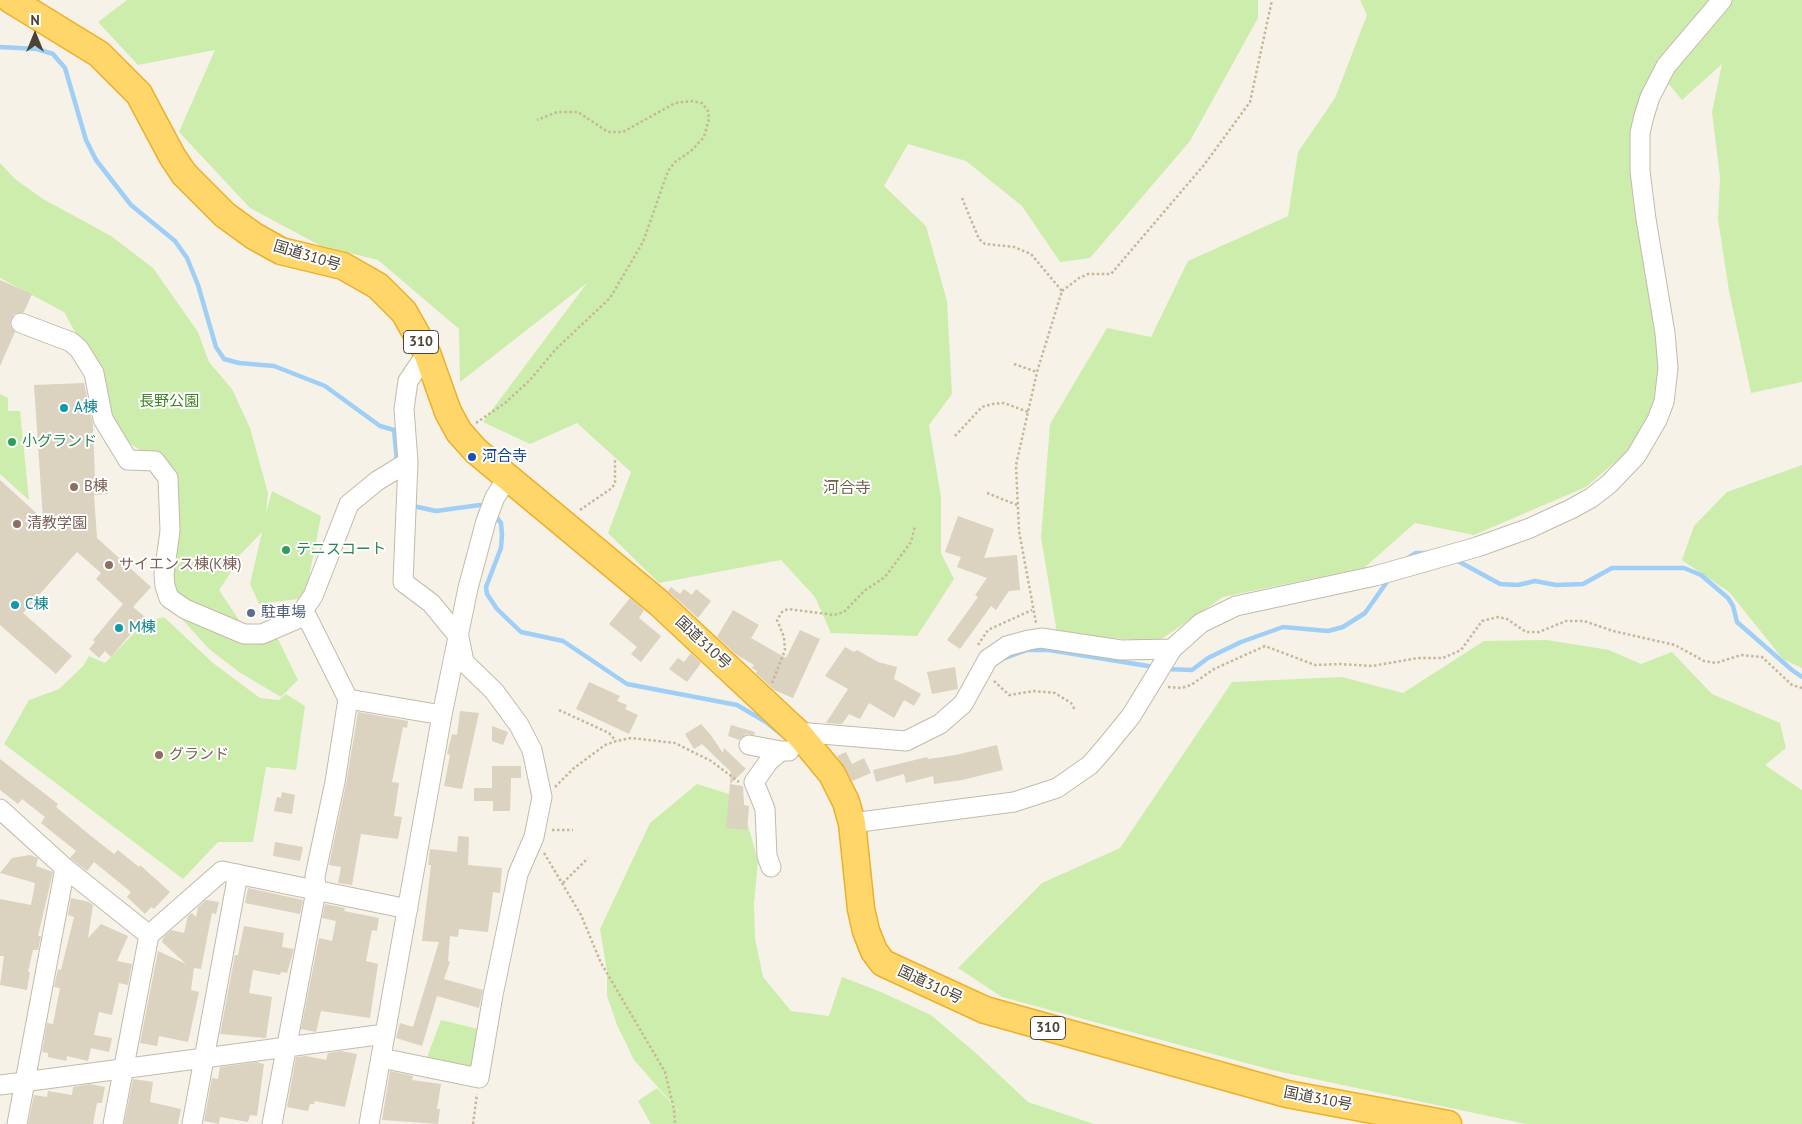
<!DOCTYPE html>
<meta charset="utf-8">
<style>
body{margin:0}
#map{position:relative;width:1802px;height:1124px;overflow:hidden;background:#f6f2e8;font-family:"PT Sans",sans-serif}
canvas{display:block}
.north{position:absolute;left:10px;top:10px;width:50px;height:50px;-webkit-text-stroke:4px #fff;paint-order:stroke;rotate:0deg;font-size:14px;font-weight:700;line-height:20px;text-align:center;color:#4a4336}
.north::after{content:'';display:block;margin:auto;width:18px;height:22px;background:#4a4336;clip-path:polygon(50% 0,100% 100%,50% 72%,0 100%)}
</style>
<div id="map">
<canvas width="1802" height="1124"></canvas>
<div class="north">N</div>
</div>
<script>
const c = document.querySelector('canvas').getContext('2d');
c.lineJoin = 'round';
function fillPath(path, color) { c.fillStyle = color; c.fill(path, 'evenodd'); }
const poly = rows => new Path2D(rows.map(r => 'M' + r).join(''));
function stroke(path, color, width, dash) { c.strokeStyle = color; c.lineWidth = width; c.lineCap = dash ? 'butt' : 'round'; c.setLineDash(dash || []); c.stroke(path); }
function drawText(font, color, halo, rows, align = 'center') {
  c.font = font + ' "PT Sans","Noto Sans JP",sans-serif'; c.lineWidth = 4; c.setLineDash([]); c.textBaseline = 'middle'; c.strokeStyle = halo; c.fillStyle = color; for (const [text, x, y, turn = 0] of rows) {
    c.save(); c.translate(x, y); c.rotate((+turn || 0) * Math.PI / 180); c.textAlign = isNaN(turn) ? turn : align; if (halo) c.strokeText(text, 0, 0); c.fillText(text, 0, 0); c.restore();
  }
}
const green = poly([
 [127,0,1258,0,1258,18,1190,141,1090,258,1060,262,1022,206,966,161,908,144,884,186,926,226,947,301,952,394,929,425,941,497,941,553,954,579,917,636,831,633,815,597,781,560,659,583,608,533,631,472,577,423,530,444,483,422,587,283,460,382,459,329,378,260,321,246,250,208,179,132,215,50,138,65,98,22],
 [1360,0,1802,0,1802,382,1751,393,1729,291,1718,219,1720,177,1712,112,1722,64,1682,100,1655,67,1635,118,1659,340,1658,396,1640,441,1586,487,1474,535,1415,523,1364,568,1223,597,1157,642,1057,633,1041,537,1050,424,1107,328,1151,337,1188,261,1288,216,1298,152,1335,98,1367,15],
 [0,163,15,179,43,199,111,236,153,268,198,332,209,362,232,389,250,428,268,493,266,513,272,491,321,516,305,598,259,604,250,584,262,532,237,558,231,572,219,590,249,635,276,635,298,680,281,697,239,672,209,649,171,607,174,472,120,437,102,380,64,312,0,278],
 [0,394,8,398,8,411,20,411,29,500,0,474],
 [1802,465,1802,668,1783,659,1729,592,1682,560,1694,526,1727,492],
 [164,617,213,663,260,698,279,700,286,694,305,706,296,770,266,767,253,842,218,842,183,879,4,744,29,700,59,689,83,666,89,656,105,663,145,622],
 [1547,640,1609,650,1641,664,1672,652,1712,694,1780,723,1786,748,1765,765,1802,790,1802,1124,1526,1124,1272,1070,1002,997,958,968,1042,883,1120,848,1232,682,1342,677,1403,693,1484,641],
 [697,784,729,794,746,818,758,861,754,903,755,939,763,977,791,1011,829,1016,842,977,881,992,931,1015,978,1055,1028,1102,1094,1124,651,1124,638,1101,657,1088,686,1119,634,1060,617,1025,607,996,607,971,600,929,650,823],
 [441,1020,478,1029,473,1072,426,1060]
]);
const stream = poly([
 [0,47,37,49,53,54,65,68,86,140,96,160,131,205,175,241,187,258,198,285,216,347,224,359,239,363,274,366,325,386,380,426,394,430,397,462],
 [411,503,413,506,436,511,480,505,486,508],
 [494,514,501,523,502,535,501,548,486,587,487,594,497,609,521,632,563,641,627,684,737,705,766,722,782,735],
 [1405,560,1416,553,1428,553],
 [1456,560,1500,584,1518,585,1535,581,1556,585,1583,584,1612,568,1684,568,1701,575,1728,598,1733,606,1737,622,1792,670,1802,677],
 [1005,658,1027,650,1049,650,1154,667],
 [1165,669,1192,670,1208,658,1241,642,1283,627,1328,631,1343,627,1365,613,1389,579]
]);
const building = poly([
 [0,280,32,294,24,312,14,314,11,319,10,325,15,332,0,366],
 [84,383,93,425,95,481,107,480,108,494,94,495,97,538,151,587,133,607,145,617,111,657,105,651,99,658,89,649,95,642,93,640,123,604,96,579,101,573,77,552,23,613,72,656,56,674,0,625,0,480,43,519,34,385],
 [958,516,994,529,984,558,1017,555,1020,590,1009,591,996,610,991,606,960,649,947,640,978,597,975,595,987,578,957,567,961,557,945,552],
 [671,587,680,594,684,589,692,595,696,589,711,601,698,618,668,591],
 [630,598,644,610,639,618,661,636,641,662,631,654,637,647,609,624],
 [733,610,759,625,751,638,786,658,800,630,820,639,793,698,774,690,756,673,757,671,752,668,754,665,737,655,717,637],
 [845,647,854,652,857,650,878,662,897,667,894,679,921,694,914,706,904,700,894,718,869,703,860,719,849,714,842,724,826,723,848,689,825,676],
 [691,653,701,663,687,682,669,669,678,658,684,662],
 [955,667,958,689,932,694,927,672],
 [589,682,620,696,617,701,627,705,625,709,638,715,629,734,576,709],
 [460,711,479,713,462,789,444,786,450,755,447,754,452,734,457,735],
 [358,712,408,721,407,728,403,727,392,782,399,783,394,816,402,817,398,839,361,834,352,885,338,883,341,867,329,865,346,784],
 [701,724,710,734,723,753,724,748,746,769,730,784,743,786,744,805,749,806,747,830,726,828,731,772,702,744,694,749,685,734],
 [731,725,755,732,754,735,746,734,739,740,728,736],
 [492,726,508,732,503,745,492,741],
 [997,745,1003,770,962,780,934,784,933,776,906,783,904,774,876,782,873,770,927,757,928,759,956,755],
 [846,752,852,764,864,758,871,773,852,781,837,756],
 [0,759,58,804,56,807,91,836,114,854,118,850,139,867,140,865,170,892,154,909,151,907,145,914,127,897,131,892,94,862,87,871,70,858,76,851,41,823,45,817,22,799,18,804,0,790],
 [492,766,521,766,521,778,511,778,510,811,493,811,493,801,474,801,474,788,492,788],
 [282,792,295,795,292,814,274,811,277,797,281,798],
 [458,836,469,837,468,865,502,868,500,893,493,892,488,932,459,929,458,937,450,936,448,961,450,962,444,979,483,990,479,1008,437,996,422,1046,396,1038,400,1023,413,1027,439,942,422,941,431,865,428,865,430,849,457,852],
 [275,842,303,847,300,861,273,856],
 [30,855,38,858,36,866,53,872,38,936,41,936,38,950,33,950,28,972,30,972,27,990,0,985,4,956,0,956,0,899,31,905,35,883,0,873,12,858],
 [248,888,303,900,300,914,245,903],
 [71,898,89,902,93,905,88,938,101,924,128,936,117,961,132,964,128,985,119,983,112,1015,99,1012,94,1035,112,1038,109,1052,91,1048,88,1061,67,1056,66,1061,48,1057,48,1053,42,1052,47,1023,53,1024,60,988,54,987,58,969,61,970,74,917,68,915],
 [206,900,219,902,216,914,212,913,201,969,194,968,191,990,199,992,188,1042,159,1036,157,1046,140,1043,158,951,186,964,162,942,163,938,171,930,184,933,188,916,192,913,196,917,198,907],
 [325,904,345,908,344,911,379,918,377,931,372,930,366,961,378,964,370,1018,321,1011,316,1032,301,1029,319,938,332,941,336,921,322,918],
 [244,926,284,933,282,947,294,949,287,973,281,972,280,975,253,970,249,993,272,997,266,1038,220,1034,235,955,238,955],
 [341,1051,357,1054,345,1107,315,1101,314,1104,310,1104,308,1111,287,1107,296,1057,306,1056,326,1060,328,1053],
 [257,1062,264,1064,257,1116,250,1115,248,1122,220,1117,219,1124,204,1121,212,1078,218,1079,220,1067],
 [390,1071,413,1076,412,1080,441,1084,437,1109,440,1109,438,1124,382,1120],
 [133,1079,153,1082,150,1102,181,1109,178,1124,124,1124],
 [90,1084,105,1087,102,1103,97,1103,93,1124,28,1124,34,1095,47,1097,48,1091,72,1095,73,1087]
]);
const path = poly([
 [962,198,979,239,985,244,1014,247,1031,254,1062,291,1037,372,1016,465,1019,531,1036,623],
 [1062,291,1079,278,1088,274,1111,274,1204,165,1250,102,1272,0],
 [1014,364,1037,372],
 [476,423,505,403,530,380,556,349,610,298,643,242,668,171,675,162,691,151,704,137,709,119,708,111,702,103,692,101,675,103,623,132,608,132,578,112,557,112,537,120],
 [955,436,982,407,992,404,1004,403,1028,412],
 [987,493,1017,505],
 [580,510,612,488,615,483,615,460],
 [978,645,988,630,1032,610],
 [994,681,1009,695,1034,691,1055,693,1071,703,1075,710],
 [772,683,785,650,784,637,777,620,782,612,788,609,834,615,844,612,864,591,885,577,911,542,915,526],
 [1168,687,1181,688,1191,685,1214,669,1265,646,1315,665,1340,664,1372,666,1418,658,1443,658,1461,650,1482,621,1498,617,1507,619,1526,632,1539,632,1566,621,1584,621,1613,631,1675,645,1704,661,1716,663,1741,655,1762,657,1792,685,1802,688],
 [559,710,609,733,616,741],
 [555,787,574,768,605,745,616,741,631,738,675,743,711,761,739,782],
 [552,830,573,830],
 [544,853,581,915,601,963,665,1072,674,1109,675,1124],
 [563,883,588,858],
 [473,1124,477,1094]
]);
const minor = poly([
 [21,323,71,342,79,349,94,373,103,419,128,460,155,461,168,478,170,531,164,574,165,586,169,598,185,609,244,634,262,634,297,619,313,596,349,504,377,481,408,462,404,409,408,381,427,353],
 [348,699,442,715],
 [797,732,906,741,940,724,963,704,988,659,1007,646,1029,640,1041,638,1121,650,1172,649],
 [749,745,781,751,789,751],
 [0,809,65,868,149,935,222,871,408,909],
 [852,823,1014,802,1057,788,1090,765,1104,749,1131,716,1172,649,1201,623,1236,606,1375,576,1477,547,1530,528,1571,509,1591,498,1609,484,1636,456,1657,420,1664,402,1668,368,1665,333,1646,219,1640,171,1640,133,1644,116,1650,97,1666,66,1722,0],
 [771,867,767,856,765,809,754,782,769,761,781,751],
 [381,1058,479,1078,493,995,518,874,534,837,542,797,532,750,519,725,494,691,464,662,459,637,431,603,403,582,408,462],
 [0,1085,385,1034],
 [17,1124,65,868],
 [113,1124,149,935],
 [192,1124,238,874],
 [272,1124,316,891,315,876,335,782,348,699,304,611],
 [369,1124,442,715,468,588,486,521,495,497,507,479]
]);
const highway = poly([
 [11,0,99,54,139,94,172,156,184,174,225,215,254,236,281,251,343,266,378,286,404,312,427,353,448,412,459,432,476,451,659,603,798,733,832,774,846,802,852,823,861,909,866,931,874,951,883,963,985,1010,1287,1094,1448,1124]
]);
const markers = [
 [64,408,5,"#0f9aa8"],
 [12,442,5,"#2e9e5b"],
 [472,457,5,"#1a4fb4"],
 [74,487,5,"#8d6e63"],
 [17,524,5,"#8d6e63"],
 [286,550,5,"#2e9e5b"],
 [109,565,5,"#8d6e63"],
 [15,605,5,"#0f9aa8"],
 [251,613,5,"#5c6f8a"],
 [119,628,5,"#0f9aa8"],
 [159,755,5,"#8d6e63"]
];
const shields = [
 [421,342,35],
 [1048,1028,35]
];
const shieldNames = [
 ["310",421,342],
 ["310",1048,1028]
];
const streetNames = [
 ["国道310号",307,256,17],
 ["国道310号",703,643,43],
 ["国道310号",930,985,25],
 ["国道310号",1318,1099,11]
];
const parkNames = [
 ["長野公園",169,402]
];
const cultureNames = [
 ["A棟",74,408],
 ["C棟",25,605],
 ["M棟",129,628]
];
const leisureNames = [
 ["小グランド",22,442],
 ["テニスコート",296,550]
];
const transitNames = [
 ["河合寺",482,457]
];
const educationNames = [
 ["B棟",84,487],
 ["清教学園",27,524],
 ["サイエンス棟(K棟)",119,565],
 ["グランド",169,755]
];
const serviceNames = [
 ["駐車場",261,613]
];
const neighbourhoodNames = [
 ["河合寺",847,488]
];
fillPath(green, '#cdedad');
stroke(stream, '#9fcef7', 4.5);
fillPath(building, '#dbd2bf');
stroke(minor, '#c2bbaa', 21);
stroke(highway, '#ecb02b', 29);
stroke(path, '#c5b899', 2.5, [2.5, 2.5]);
stroke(minor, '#fff', 19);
stroke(highway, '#ffd66a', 26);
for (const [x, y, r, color] of markers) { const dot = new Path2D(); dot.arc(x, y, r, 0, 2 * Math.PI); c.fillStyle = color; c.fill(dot); stroke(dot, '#fff', 2); }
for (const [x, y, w] of shields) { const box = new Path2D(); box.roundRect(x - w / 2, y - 11.5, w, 23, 4); c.fillStyle = '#fff'; c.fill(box); stroke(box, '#4a4336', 1); }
drawText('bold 14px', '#4a4336', null, shieldNames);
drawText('15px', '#4a4336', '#fff', streetNames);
drawText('15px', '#418223', '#fff', parkNames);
drawText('15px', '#0d838f', '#fff', cultureNames, 'left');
drawText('15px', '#27864d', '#fff', leisureNames, 'left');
drawText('15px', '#164399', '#fff', transitNames, 'left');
drawText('15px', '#785e54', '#fff', educationNames, 'left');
drawText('15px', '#4e5e75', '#fff', serviceNames, 'left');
drawText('16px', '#6e624c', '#fff', neighbourhoodNames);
</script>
